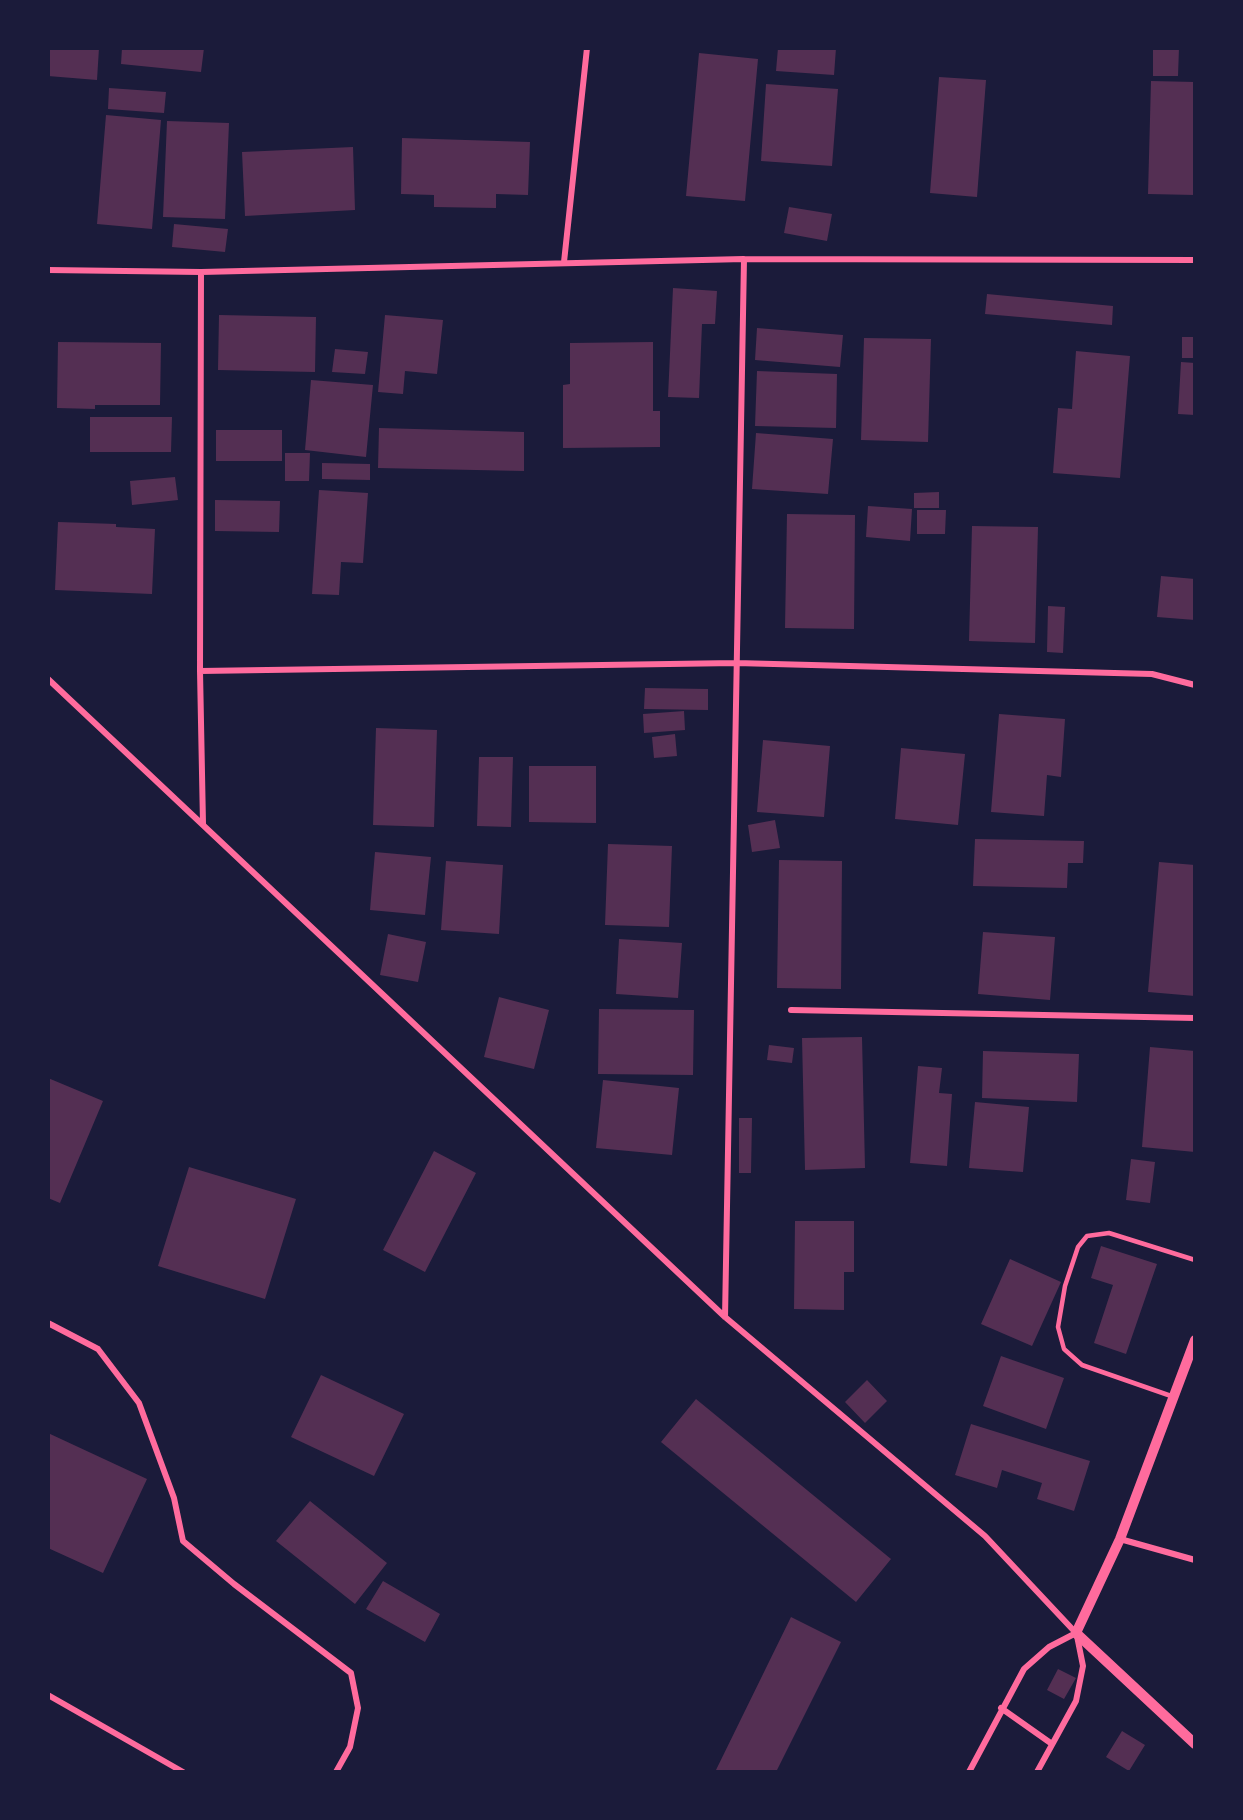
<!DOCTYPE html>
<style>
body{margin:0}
#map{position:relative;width:1243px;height:1820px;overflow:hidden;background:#1b1b3a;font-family:"Fira Sans",sans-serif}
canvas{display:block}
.frame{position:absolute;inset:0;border:50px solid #1b1b3a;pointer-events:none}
</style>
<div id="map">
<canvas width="1243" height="1820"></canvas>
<div class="frame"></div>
</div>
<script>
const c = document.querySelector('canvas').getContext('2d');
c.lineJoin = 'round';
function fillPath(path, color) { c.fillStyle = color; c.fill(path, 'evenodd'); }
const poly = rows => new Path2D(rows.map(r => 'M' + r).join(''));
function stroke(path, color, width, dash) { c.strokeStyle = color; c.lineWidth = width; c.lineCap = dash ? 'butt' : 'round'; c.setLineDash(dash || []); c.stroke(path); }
const building = poly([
 [48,48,99,48,97,80,48,76],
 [122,48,204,48,201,72,121,64],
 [778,48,836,48,834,75,776,71],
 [1153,48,1179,48,1178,76,1153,76],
 [699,53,758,59,745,201,686,196],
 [939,77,986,80,977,197,930,193],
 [1151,81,1195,82,1195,195,1148,194],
 [766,84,838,89,832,166,761,161],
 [109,88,166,92,164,113,108,109],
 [106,115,161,120,152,229,97,224],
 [167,121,229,123,225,219,163,217],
 [402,138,530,142,528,195,496,194,496,208,434,207,434,195,401,194],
 [353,147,355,210,245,216,242,152],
 [789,207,832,214,827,241,784,233],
 [174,224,228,229,225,252,172,247],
 [673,288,717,291,715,324,702,324,699,398,668,397],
 [987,294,1113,306,1112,325,985,314],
 [219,315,316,317,315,372,218,370],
 [385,315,443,320,437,374,405,371,403,394,378,392],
 [757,328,843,335,840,367,755,360],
 [1182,337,1195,337,1195,358,1182,358],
 [864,338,931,339,928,442,861,440],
 [58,342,161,343,160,405,95,405,95,409,57,408],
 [653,342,653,411,660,411,660,447,563,448,563,385,570,384,570,343],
 [335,349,368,352,365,374,332,372],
 [1076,351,1130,356,1120,478,1053,473,1058,408,1072,409],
 [1181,362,1195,363,1195,415,1178,414],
 [757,371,837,374,836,428,755,426],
 [311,380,373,385,366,457,305,450],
 [90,417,172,417,171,452,90,452],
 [379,428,524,432,524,471,378,468],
 [216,430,282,430,282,461,216,461],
 [756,433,833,439,828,494,752,489],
 [285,453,310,453,309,481,285,481],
 [322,463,370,464,370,480,322,479],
 [175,477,178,500,132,505,130,481],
 [319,490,368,493,363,563,341,562,339,595,312,594],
 [939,492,939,508,914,508,914,493],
 [215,500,280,501,279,532,215,531],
 [868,506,912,509,910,541,866,537],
 [917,510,946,510,945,534,917,534],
 [787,514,855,515,854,629,785,628],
 [58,522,116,524,116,527,155,529,152,594,55,590],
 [972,526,1038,527,1035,643,969,641],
 [1161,576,1195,579,1195,620,1157,617],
 [1048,606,1065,607,1063,653,1047,652],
 [645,688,708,689,708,710,644,709],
 [684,711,685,730,644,733,643,714],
 [999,714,1065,719,1061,777,1047,775,1044,816,991,812],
 [376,728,437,730,434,827,373,825],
 [675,734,677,756,654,758,652,737],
 [763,740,830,746,824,817,757,812],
 [901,748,965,754,958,825,895,819],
 [479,757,513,757,511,827,477,826],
 [529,766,596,766,596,823,529,822],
 [775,820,780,848,752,852,748,825],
 [975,839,1084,841,1083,863,1068,863,1067,888,973,886],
 [608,844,672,846,669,927,605,925],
 [375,852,431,857,425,915,370,910],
 [779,860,842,861,841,989,777,988],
 [446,861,503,865,499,934,441,930],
 [1159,862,1195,865,1195,996,1148,992],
 [983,932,1055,937,1050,1000,978,994],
 [388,934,426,942,418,982,380,975],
 [619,939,682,943,678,998,616,994],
 [499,997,549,1010,534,1069,484,1057],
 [599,1009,694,1010,693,1075,598,1074],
 [862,1037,865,1168,805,1170,802,1038],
 [769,1045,794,1048,792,1063,767,1060],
 [1150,1047,1195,1051,1195,1152,1142,1147],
 [983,1051,1079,1054,1077,1102,982,1098],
 [918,1066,942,1068,939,1093,952,1094,947,1166,910,1163],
 [48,1078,103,1101,60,1203,48,1198],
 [603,1080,679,1088,672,1155,596,1148],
 [975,1102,1029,1107,1023,1172,969,1168],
 [739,1118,752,1118,751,1173,739,1173],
 [434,1151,476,1173,425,1272,383,1250],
 [1131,1159,1155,1162,1150,1203,1126,1200],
 [189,1167,296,1199,265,1299,158,1266],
 [795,1221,854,1221,854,1272,844,1272,844,1310,794,1309],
 [1101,1246,1157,1264,1126,1354,1094,1343,1113,1285,1091,1278],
 [1010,1259,1061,1282,1032,1346,981,1324],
 [1001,1356,1064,1378,1046,1429,983,1406],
 [321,1375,404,1414,374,1476,291,1437],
 [867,1380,887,1401,865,1423,845,1402],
 [696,1399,891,1559,856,1602,661,1442],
 [971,1424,1090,1461,1074,1511,1037,1499,1042,1483,1002,1470,997,1488,955,1475],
 [48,1433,147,1479,103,1573,48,1548],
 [310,1501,387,1563,355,1604,276,1541],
 [383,1581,440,1614,425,1642,366,1609],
 [791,1617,841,1642,776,1772,715,1772],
 [1058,1669,1076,1678,1064,1699,1047,1690],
 [1122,1731,1145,1745,1129,1771,1106,1757]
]);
const service = poly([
 [1174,1397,1082,1365,1064,1349,1058,1327,1065,1286,1078,1247,1087,1236,1109,1233,1195,1260]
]);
const minor = poly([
 [564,262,587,48],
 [48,270,201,272,744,259,1195,260],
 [201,272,200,671,203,824],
 [200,671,736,663,1152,674,1195,685],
 [48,679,725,1317,985,1536,1076,1633],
 [791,1010,1195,1018],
 [725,1317,744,259],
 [48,1323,98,1349,139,1403,174,1498,183,1541,234,1584,351,1673,358,1708,350,1747,336,1772],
 [1120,1539,1195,1560],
 [48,1695,183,1772],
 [1001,1708,1052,1744],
 [969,1772,1024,1669,1049,1647,1076,1633],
 [1037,1772,1076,1701,1083,1666,1077,1636]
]);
const tertiary = poly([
 [1195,1340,1120,1539,1076,1633,1195,1744]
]);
fillPath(building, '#542f53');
stroke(service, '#ff6b9d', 4.5);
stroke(minor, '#ff6b9d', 6);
stroke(tertiary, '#ff6b9d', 10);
</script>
